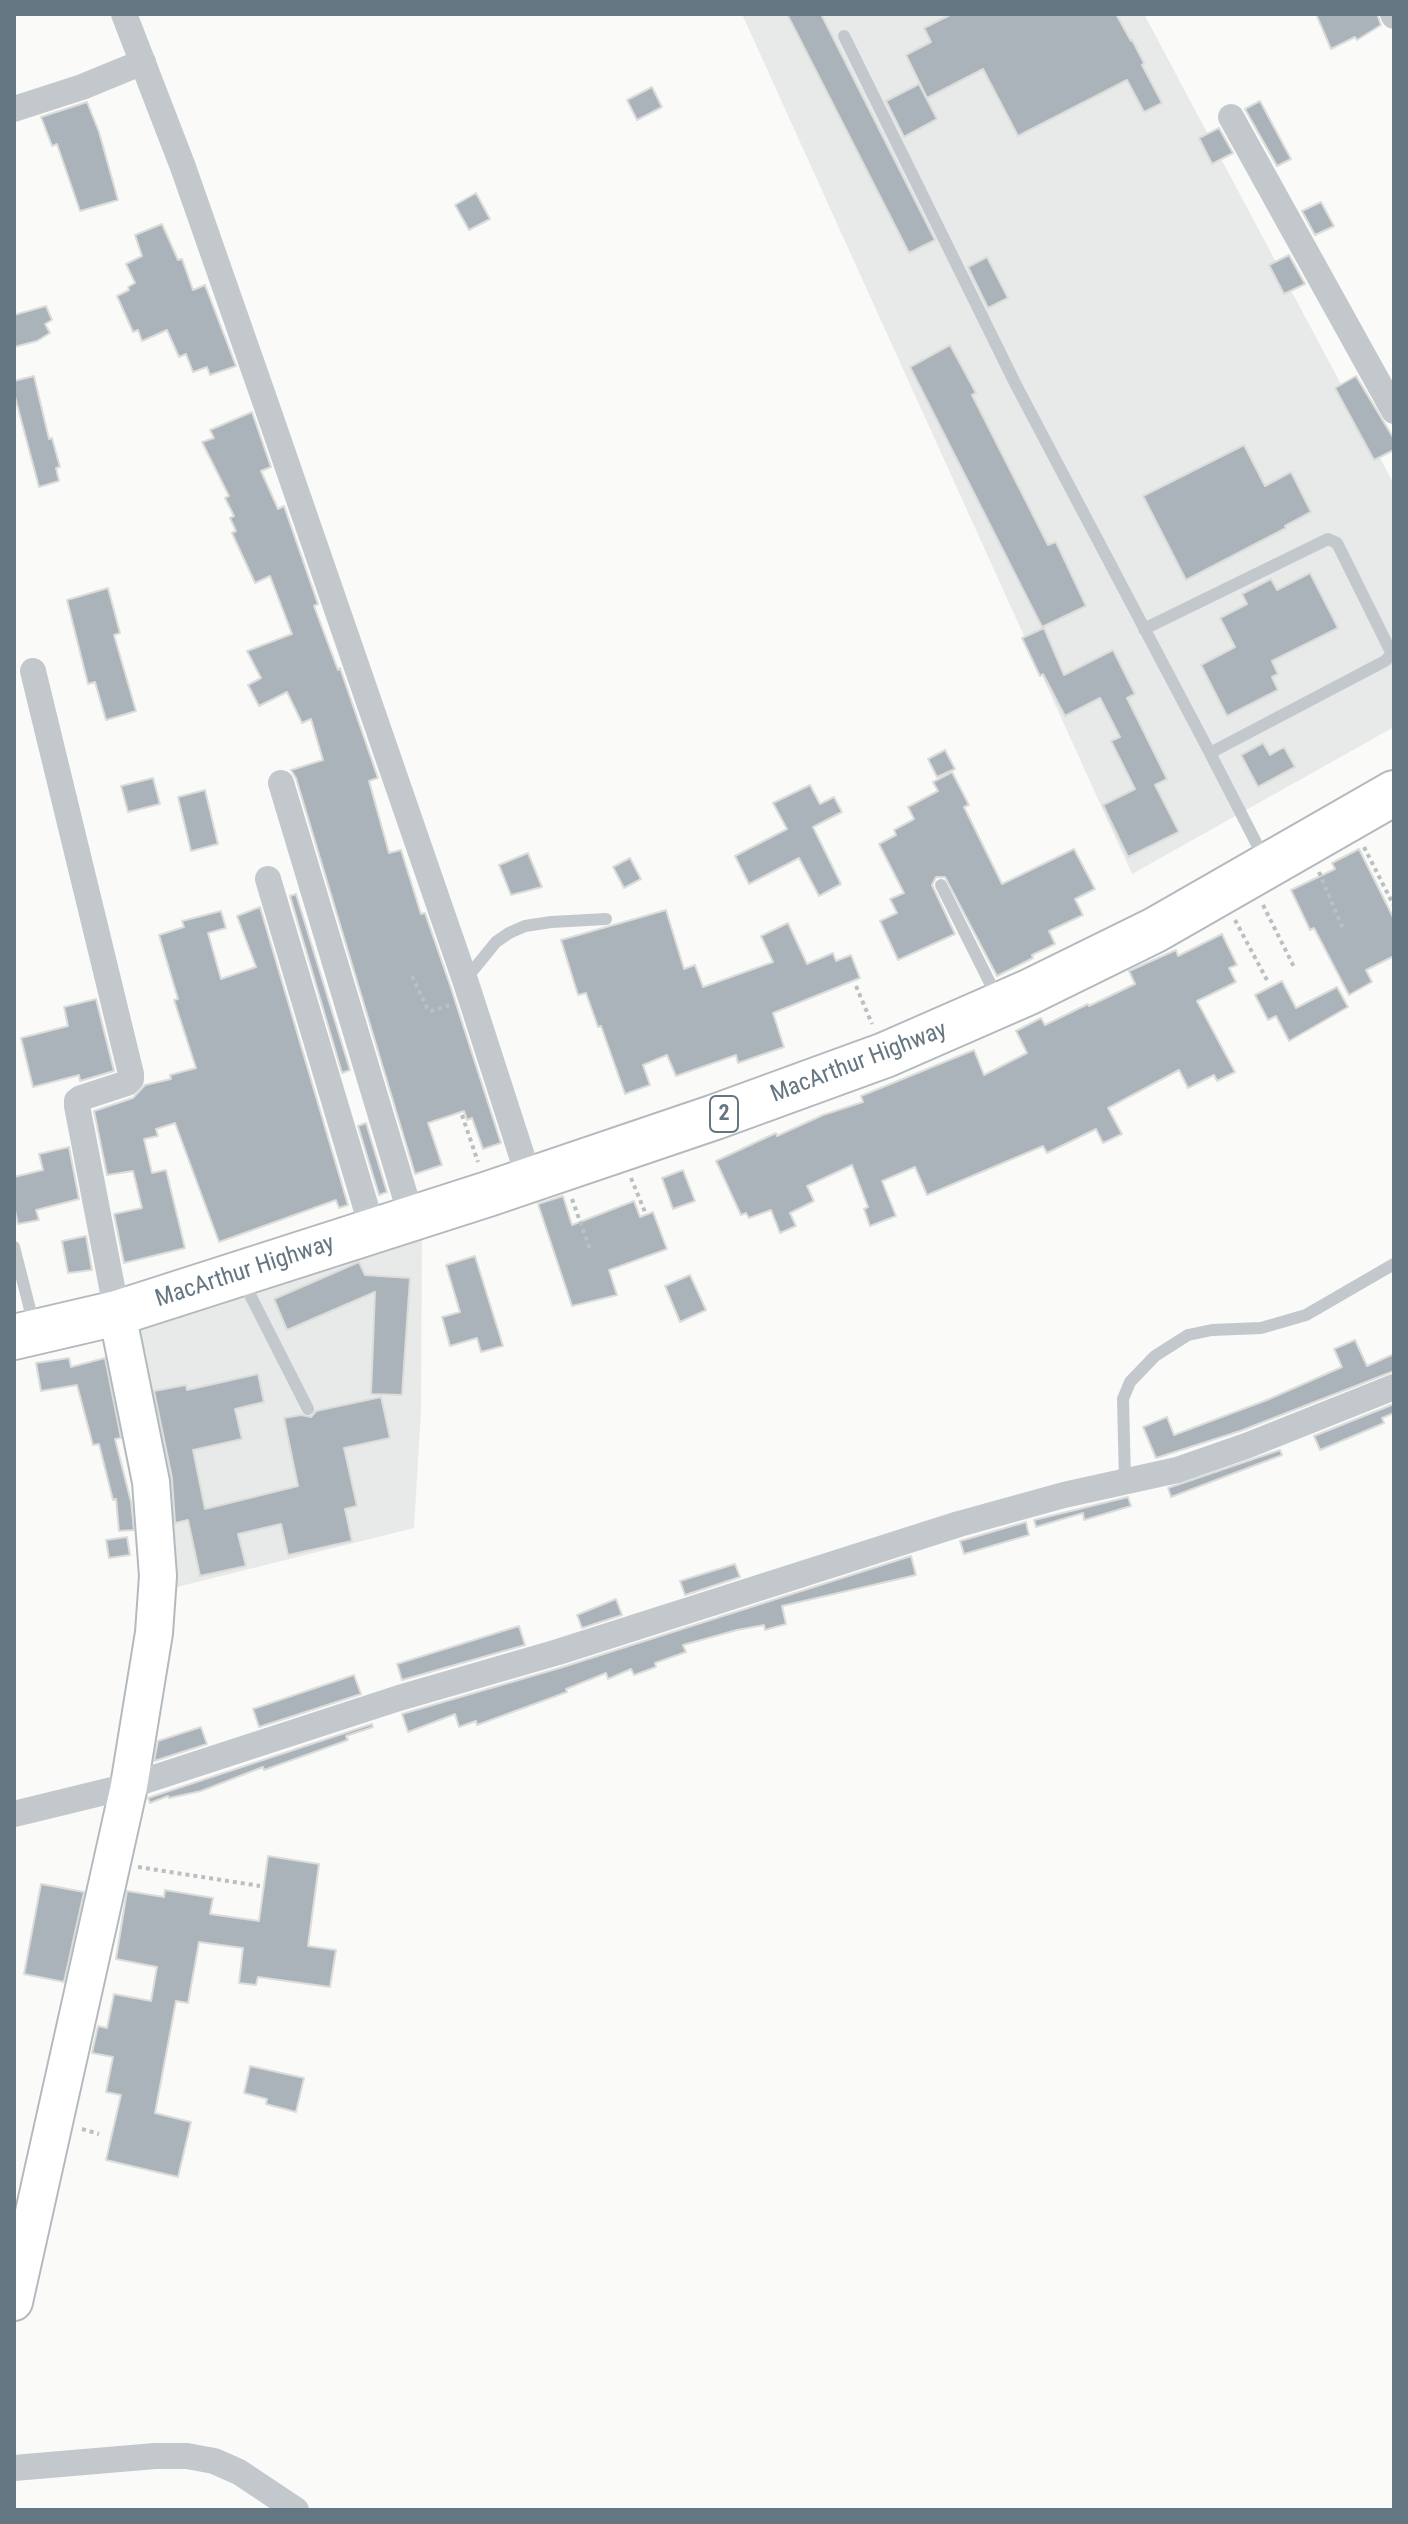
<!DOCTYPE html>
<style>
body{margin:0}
#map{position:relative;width:1408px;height:2524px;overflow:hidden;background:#fafaf8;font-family:"Roboto Condensed",sans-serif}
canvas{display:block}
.frame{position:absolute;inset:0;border:16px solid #657683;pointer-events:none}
</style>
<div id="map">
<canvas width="1408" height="2524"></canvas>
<div class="frame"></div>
</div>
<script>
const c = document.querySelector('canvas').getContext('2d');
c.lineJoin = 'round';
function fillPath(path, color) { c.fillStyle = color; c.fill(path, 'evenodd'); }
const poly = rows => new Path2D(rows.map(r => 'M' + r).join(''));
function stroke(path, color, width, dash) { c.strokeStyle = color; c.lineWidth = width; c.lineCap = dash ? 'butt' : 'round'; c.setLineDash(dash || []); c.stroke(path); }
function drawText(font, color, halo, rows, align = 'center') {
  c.font = font + ' "Roboto Condensed",sans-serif'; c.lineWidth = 8; c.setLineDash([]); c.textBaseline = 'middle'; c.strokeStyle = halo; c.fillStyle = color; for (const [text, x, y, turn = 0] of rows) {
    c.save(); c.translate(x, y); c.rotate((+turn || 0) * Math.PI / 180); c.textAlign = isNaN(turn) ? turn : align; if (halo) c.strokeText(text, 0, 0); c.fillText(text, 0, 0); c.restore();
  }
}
const built = poly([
 [742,14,1144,14,1394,484,1394,727,1132,874],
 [422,1236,421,1410,414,1528,173,1588,135,1326]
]);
const building = poly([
 [787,14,821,14,935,240,909,253,787,14],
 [952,14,1116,14,1131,41,1132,40,1144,63,1142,65,1162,103,1144,112,1127,80,1018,136,983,69,927,98,906,55,931,42,924,28,952,14],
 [1316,14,1377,14,1381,25,1357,40,1355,37,1331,49,1316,14],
 [919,84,937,119,904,137,886,101,919,84],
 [652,87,662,107,637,120,627,100,652,87],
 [1260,101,1291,159,1277,166,1245,109,1260,101],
 [87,102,99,132,118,200,80,211,57,144,52,146,41,117,87,102],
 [1219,128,1233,153,1212,164,1199,138,1219,128],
 [476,193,490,219,469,230,455,205,476,193],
 [1321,202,1334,226,1315,235,1302,211,1321,202],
 [162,224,178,260,182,259,193,290,205,285,236,366,210,375,207,367,193,372,186,354,179,357,167,330,142,341,138,330,133,332,117,296,129,290,128,287,135,283,126,264,142,256,135,235,162,224],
 [1289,255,1305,284,1284,294,1269,265,1289,255],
 [987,257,1008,298,988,308,968,267,987,257],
 [46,306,52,320,45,324,50,333,37,341,14,347,14,315,46,306],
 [950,345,976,393,972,395,1048,545,1056,542,1086,606,1042,627,910,367,950,345],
 [34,376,49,439,52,438,60,467,56,468,59,481,39,487,14,393,14,381,34,376],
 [1356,376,1394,439,1394,450,1374,460,1335,388,1356,376],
 [252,412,271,467,261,471,278,509,284,506,318,604,314,606,338,670,340,668,378,778,369,781,389,853,401,850,421,914,425,913,450,985,501,1143,483,1149,472,1118,467,1120,464,1111,428,1123,442,1165,415,1174,296,778,291,770,323,760,311,719,302,723,287,692,259,706,248,685,261,678,247,651,292,634,270,576,255,583,232,533,236,531,230,518,234,516,225,498,229,496,202,442,214,438,210,430,252,412],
 [1244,445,1265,486,1291,472,1311,512,1285,526,1286,528,1186,580,1143,496,1244,445],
 [1310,573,1338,628,1272,661,1278,674,1272,677,1278,690,1227,716,1201,665,1235,647,1220,618,1247,604,1242,594,1271,579,1277,590,1310,573],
 [108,588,120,633,114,635,136,711,106,720,95,682,88,684,67,600,108,588],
 [1044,628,1064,675,1113,650,1135,694,1127,698,1167,779,1155,785,1179,832,1128,857,1103,805,1135,789,1111,741,1120,737,1100,698,1065,716,1043,674,1040,676,1022,638,1044,628],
 [1263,743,1270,755,1284,747,1295,767,1258,787,1241,755,1263,743],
 [945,750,955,769,937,777,928,759,945,750],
 [952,772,969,805,964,807,1002,884,1074,849,1095,889,1075,899,1083,915,1049,931,1055,944,1032,955,1033,958,997,976,945,877,936,877,932,885,955,934,898,960,880,921,897,913,890,899,904,893,879,844,896,835,894,830,914,819,908,807,938,791,933,782,952,772],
 [153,778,160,804,128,812,121,786,153,778],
 [810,785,820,804,834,797,842,812,813,827,841,884,819,896,799,858,749,884,735,856,787,829,773,803,810,785],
 [205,790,218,844,191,851,178,797,205,790],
 [1359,849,1394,919,1394,956,1366,970,1372,982,1349,995,1314,928,1310,930,1291,890,1335,869,1332,863,1359,849],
 [528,853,542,887,511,895,499,865,528,853],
 [630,858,641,879,624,888,613,867,630,858],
 [296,894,350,1070,342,1073,290,896,296,894],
 [260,907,348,1205,339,1208,336,1200,219,1242,175,1123,156,1129,158,1136,144,1139,152,1173,166,1170,185,1248,124,1263,114,1214,142,1208,133,1171,107,1175,94,1111,133,1098,145,1085,171,1079,170,1075,196,1068,174,1000,178,999,159,935,184,927,182,921,221,911,226,928,208,933,221,979,256,967,237,916,260,907],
 [666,910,684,969,695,965,703,987,773,962,761,936,788,923,807,964,833,953,836,961,851,955,860,978,773,1013,784,1047,738,1063,736,1055,676,1076,667,1055,643,1065,650,1085,625,1094,601,1026,598,1027,586,993,578,995,561,940,666,910],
 [1222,934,1237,965,1229,968,1236,982,1197,1001,1235,1072,1217,1081,1214,1075,1188,1088,1179,1070,1108,1108,1122,1134,1103,1143,1096,1129,1047,1153,1043,1146,927,1195,915,1167,882,1181,896,1216,870,1226,864,1209,868,1207,852,1165,807,1186,814,1201,790,1213,796,1226,780,1233,771,1210,749,1218,746,1213,741,1215,716,1161,776,1133,777,1136,823,1115,863,1102,861,1096,974,1050,984,1075,1027,1053,1016,1031,1041,1018,1045,1025,1088,1004,1089,1006,1135,984,1129,971,1176,950,1178,956,1222,934],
 [1282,981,1296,1008,1337,987,1348,1007,1289,1041,1276,1016,1268,1020,1255,995,1282,981],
 [96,999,114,1071,80,1081,79,1075,33,1087,21,1038,68,1026,64,1007,96,999],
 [366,1123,387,1192,379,1195,358,1126,366,1123],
 [69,1147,79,1199,36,1210,39,1220,18,1224,14,1206,14,1177,43,1170,39,1154,69,1147],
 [683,1170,695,1201,673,1209,662,1178,683,1170],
 [563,1196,572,1225,634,1201,640,1217,653,1212,667,1249,609,1270,617,1295,572,1306,538,1204,563,1196],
 [86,1236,92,1270,68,1273,62,1241,86,1236],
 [475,1256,503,1346,481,1352,477,1338,450,1346,442,1317,460,1312,446,1265,475,1256],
 [359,1262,365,1275,410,1278,402,1395,371,1394,375,1292,287,1330,274,1299,359,1262],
 [690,1275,706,1310,680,1322,665,1286,690,1275],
 [1355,1340,1367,1366,1394,1354,1394,1371,1240,1431,1156,1458,1143,1427,1167,1417,1174,1435,1267,1400,1342,1367,1334,1349,1355,1340],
 [69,1358,71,1367,105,1358,121,1438,115,1439,131,1502,134,1530,119,1531,116,1499,113,1500,99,1444,93,1445,77,1385,41,1391,36,1363,69,1358],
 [258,1374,264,1402,235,1409,242,1439,193,1450,205,1509,298,1486,284,1418,301,1415,311,1417,316,1411,381,1397,390,1438,344,1448,357,1506,345,1509,352,1541,288,1555,281,1524,238,1534,246,1566,200,1576,188,1520,175,1523,172,1478,154,1391,186,1385,187,1390,258,1374],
 [1394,1404,1394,1413,1382,1418,1384,1423,1320,1450,1314,1436,1394,1404],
 [1280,1450,1282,1455,1171,1497,1168,1488,1280,1450],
 [1128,1497,1131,1506,1084,1520,1083,1513,1036,1527,1034,1520,1128,1497],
 [1026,1522,1029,1535,964,1554,960,1541,1026,1522],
 [127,1537,130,1555,109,1558,106,1540,127,1537],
 [911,1556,916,1575,782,1606,786,1624,765,1630,764,1625,737,1630,683,1645,686,1652,655,1663,656,1667,634,1675,631,1669,608,1679,606,1673,566,1689,567,1692,477,1725,476,1721,459,1727,455,1714,408,1732,402,1714,563,1667,911,1556],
 [735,1564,740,1577,685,1595,680,1581,735,1564],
 [616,1599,622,1615,582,1628,577,1615,616,1599],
 [519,1626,525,1645,402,1680,397,1664,519,1626],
 [354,1675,361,1694,259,1727,253,1709,354,1675],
 [372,1724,373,1727,346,1736,348,1740,264,1770,263,1767,201,1791,169,1798,168,1796,150,1803,148,1798,372,1724],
 [201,1727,207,1744,154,1761,158,1741,201,1727],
 [268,1856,319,1864,308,1946,336,1950,330,1987,258,1977,256,1985,239,1983,243,1948,199,1942,188,2003,176,2001,155,2113,191,2122,178,2177,106,2160,121,2095,106,2092,113,2057,92,2053,98,2026,107,2028,114,1994,151,2001,157,1967,116,1959,127,1891,164,1897,165,1890,213,1898,210,1914,259,1921,268,1856],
 [41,1884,84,1892,64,1982,24,1974,41,1884],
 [250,2066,304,2078,296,2112,266,2104,267,2099,244,2093,250,2066]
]);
const path = poly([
 [1364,847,1394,906],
 [1319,872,1344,931],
 [1263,905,1295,969],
 [1235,920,1268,982],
 [412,976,428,1010,432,1011,450,1005],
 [856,986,872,1024],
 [462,1115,478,1162],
 [631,1178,645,1212],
 [572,1199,591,1252],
 [138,1867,260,1886],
 [82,2129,99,2134]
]);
const lane = poly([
 [844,36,1016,385,1210,753],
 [1144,629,1328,539,1337,543,1392,654,1385,661,1210,753,1265,860],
 [941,885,997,997],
 [465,980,496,942,509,933,525,926,551,922,606,919],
 [14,1247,34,1325],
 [243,1281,308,1409],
 [1125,1481,1123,1399,1130,1382,1155,1356,1188,1335,1212,1330,1261,1328,1306,1315,1394,1264]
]);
const street = poly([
 [124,14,183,167,267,407,465,980,530,1181],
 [1393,14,1394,16],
 [14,109,82,87,143,62],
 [1231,117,1394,411],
 [33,671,131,1074,131,1079,127,1083,81,1098,77,1101,77,1106,117,1313],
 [281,783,412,1219],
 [268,879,373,1231],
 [14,1814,129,1786,399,1698,558,1652,959,1524,1064,1495,1177,1470,1246,1446,1394,1387],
 [14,2468,155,2456,187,2456,214,2461,239,2472,296,2510]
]);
const secondary = poly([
 [14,2302,129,1786,154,1633,158,1576,151,1482,117,1313]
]);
const highway = poly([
 [14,1337,117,1313,488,1194,715,1117,885,1055,1029,992,1155,930,1394,793]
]);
const shields = [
 [724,1114,28]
];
const shieldNames = [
 ["2",724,1114]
];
const streetNames = [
 ["MacArthur Highway",859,1063,-21],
 ["MacArthur Highway",245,1272,-18]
];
fillPath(built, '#e8e9e9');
fillPath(building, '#aab3b9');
stroke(building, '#dcdcda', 2);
stroke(secondary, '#b3babf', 40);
stroke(highway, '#b4b9bd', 48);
stroke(path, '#bbbfc2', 4, [4, 4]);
stroke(lane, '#c3c8cc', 12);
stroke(street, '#c3c8cc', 26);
stroke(secondary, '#fff', 36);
stroke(highway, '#fff', 44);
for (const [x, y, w] of shields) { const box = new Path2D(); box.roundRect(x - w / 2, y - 18, w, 36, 6); c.fillStyle = '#fff'; c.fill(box); stroke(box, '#657683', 2); }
drawText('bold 22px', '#657683', null, shieldNames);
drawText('24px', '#657683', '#fff', streetNames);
</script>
